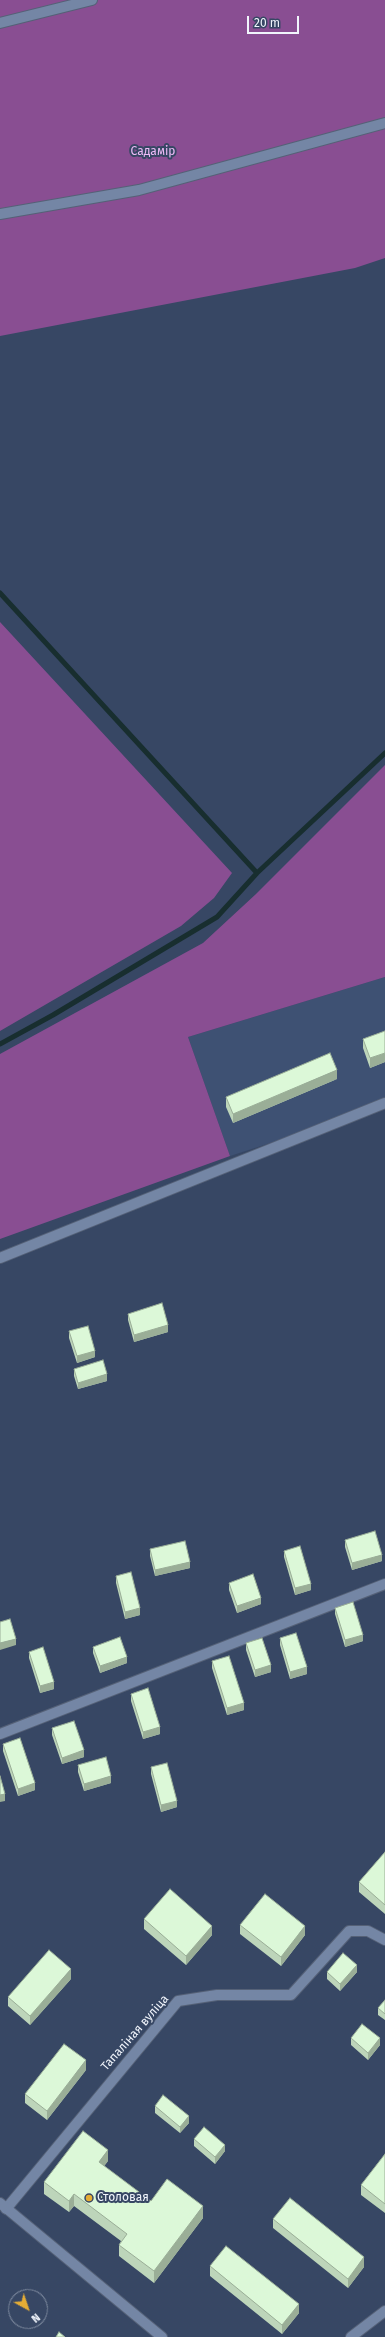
<!DOCTYPE html>
<meta charset="utf-8">
<style>
body{margin:0}
#map{position:relative;width:385px;height:2337px;overflow:hidden;background:#374764;font-family:"Fira Sans",sans-serif}
canvas{display:block}
.north{position:absolute;left:8px;top:2289px;width:40px;height:40px;box-sizing:border-box;background:#374764;border:1px solid #818da1;border-radius:50%;rotate:140deg;font-size:11px;font-weight:700;line-height:16px;text-align:center;color:#f1f5fc}
.north::after{content:'';display:block;margin:auto;width:14px;height:18px;background:#e5ad35;clip-path:polygon(50% 0,100% 100%,50% 72%,0 100%)}
.scale{position:absolute;left:247px;top:16px;width:52px;height:18px;box-sizing:border-box;border:2px solid #f1f5fc;border-top:0;padding-left:5px;font-size:12px;line-height:14px;white-space:nowrap;color:#f1f5fc;-webkit-text-stroke:3px #374764;paint-order:stroke}
</style>
<div id="map">
<canvas width="385" height="2337"></canvas>
<div class="north">N</div>
<div class="scale">20 m</div>
</div>
<script>
const c = document.querySelector('canvas').getContext('2d');
c.lineJoin = 'round';
function fillPath(path, color) { c.fillStyle = color; c.fill(path, 'evenodd'); }
const poly = rows => new Path2D(rows.map(r => 'M' + r).join(''));
function stroke(path, color, width, dash) { c.strokeStyle = color; c.lineWidth = width; c.lineCap = dash ? 'butt' : 'round'; c.setLineDash(dash || []); c.stroke(path); }
function drawText(font, color, halo, rows, align = 'center') {
  c.font = font + ' "Fira Sans",sans-serif'; c.lineWidth = 4; c.setLineDash([]); c.textBaseline = 'middle'; c.strokeStyle = halo; c.fillStyle = color; for (const [text, x, y, turn = 0] of rows) {
    c.save(); c.translate(x, y); c.rotate((+turn || 0) * Math.PI / 180); c.textAlign = isNaN(turn) ? turn : align; if (halo) c.strokeText(text, 0, 0); c.fillText(text, 0, 0); c.restore();
  }
}
const built = poly([
 [385,977,385,1106,230,1156,188,1037]
]);
const green = poly([
 [0,0,385,0,385,258,355,268,0,336],
 [0,622,232,873,214,898,181,926,0,1031],
 [385,765,385,977,188,1037,230,1156,0,1239,0,1054,203,943,256,894]
]);
const stream = poly([
 [0,593,257,873],
 [0,1044,53,1015,217,917,257,873,385,753]
]);
const lane = poly([
 [0,23,92,0],
 [0,214,139,190,385,123],
 [0,1258,385,1103],
 [6,2209,178,2001,217,1995,291,1995,349,1931,368,1931,385,1940]
]);
const street = poly([
 [0,1734,385,1584],
 [0,2203,162,2337],
 [351,2337,385,2311]
]);
const wall = poly([
 [385,1031,385,1062,370,1068,363,1048,363,1039],
 [337,1079,233,1123,226,1107,226,1097],
 [128,1314,168,1332,134,1342,128,1320],
 [69,1331,95,1357,77,1363,69,1338],
 [74,1369,107,1381,78,1389,74,1376],
 [345,1540,382,1561,352,1570,345,1547],
 [150,1549,190,1568,155,1576,150,1556],
 [284,1551,311,1590,295,1595,284,1557],
 [116,1576,140,1615,125,1619,116,1583],
 [229,1583,261,1604,237,1613,229,1590],
 [335,1608,363,1641,345,1647,335,1614],
 [280,1638,307,1674,290,1679,280,1645],
 [246,1643,271,1672,255,1677,246,1650],
 [93,1647,127,1663,100,1673,93,1653],
 [29,1652,54,1689,40,1693,29,1658],
 [212,1661,244,1710,227,1715,212,1668],
 [131,1694,160,1734,143,1739,131,1701],
 [52,1728,84,1757,62,1764,52,1735],
 [3,1744,35,1790,18,1796,3,1751],
 [78,1765,111,1783,84,1791,78,1772],
 [151,1767,177,1807,161,1812,151,1774],
 [385,1852,385,1914,359,1892,359,1882],
 [144,1919,212,1935,186,1965,144,1929],
 [240,1925,305,1935,281,1966,240,1934],
 [327,1972,357,1972,340,1991,327,1979],
 [71,1979,30,2025,8,2006,8,1997],
 [385,2000,385,2020,378,2015,378,2008],
 [351,2038,380,2045,368,2060,351,2045],
 [86,2070,47,2120,25,2103,25,2094],
 [155,2106,189,2123,180,2133,155,2113],
 [194,2139,225,2151,215,2164,194,2146],
 [385,2154,385,2213,361,2195,361,2185],
 [108,2161,104,2166,151,2201,203,2218,154,2283,119,2256,119,2245,121,2241,74,2206,69,2212,44,2194,44,2182],
 [273,2219,364,2267,348,2288,273,2228],
 [210,2266,299,2313,282,2334,210,2276]
]);
const shadedWall = poly([
 [385,1053,385,1062,370,1068,370,1058],
 [337,1070,337,1079,233,1123,233,1114],
 [168,1325,168,1332,134,1342,134,1335],
 [95,1351,95,1357,77,1363,77,1356],
 [107,1374,107,1381,78,1389,78,1383],
 [382,1555,382,1561,352,1570,352,1563],
 [190,1562,190,1568,155,1576,155,1570],
 [311,1584,311,1590,295,1595,295,1588],
 [261,1598,261,1604,237,1613,237,1606],
 [140,1608,140,1615,125,1619,125,1612],
 [363,1635,363,1641,345,1647,345,1640],
 [16,1639,16,1645,0,1650,0,1643],
 [127,1657,127,1663,100,1673,100,1666],
 [271,1665,271,1672,255,1677,255,1670],
 [307,1667,307,1674,290,1679,290,1672],
 [54,1682,54,1689,40,1693,40,1686],
 [244,1703,244,1710,227,1715,227,1708],
 [160,1727,160,1734,143,1739,143,1732],
 [84,1750,84,1757,62,1764,62,1758],
 [111,1776,111,1783,84,1791,84,1784],
 [35,1783,35,1790,18,1796,18,1789],
 [5,1794,5,1801,0,1802,0,1795],
 [177,1801,177,1807,161,1812,161,1805],
 [212,1926,212,1935,186,1965,186,1956],
 [305,1926,305,1935,281,1966,281,1957],
 [357,1965,357,1972,340,1991,340,1984],
 [71,1969,71,1979,30,2025,30,2016],
 [380,2038,380,2045,368,2060,368,2053],
 [86,2060,86,2070,47,2120,47,2111],
 [189,2116,189,2123,180,2133,180,2127],
 [225,2145,225,2151,215,2164,215,2157],
 [108,2150,108,2161,99,2173,99,2162],
 [74,2194,74,2206,69,2212,69,2201],
 [203,2206,203,2218,154,2283,154,2271],
 [364,2257,364,2267,348,2288,348,2279],
 [299,2304,299,2313,282,2334,282,2325]
]);
const building = poly([
 [385,1031,385,1053,370,1058,363,1039,385,1031],
 [330,1053,337,1070,233,1114,226,1097,330,1053],
 [162,1303,168,1325,134,1335,128,1314,162,1303],
 [88,1326,95,1351,77,1356,69,1331,88,1326],
 [103,1360,107,1374,78,1383,74,1369,103,1360],
 [375,1531,382,1555,352,1563,345,1540,375,1531],
 [185,1541,190,1562,155,1570,150,1549,185,1541],
 [300,1546,311,1584,295,1588,284,1551,300,1546],
 [131,1572,140,1608,125,1612,116,1576,131,1572],
 [253,1574,261,1598,237,1606,229,1583,253,1574],
 [353,1602,363,1635,345,1640,335,1608,353,1602],
 [10,1619,16,1639,0,1643,0,1622,10,1619],
 [296,1633,307,1667,290,1672,280,1638,296,1633],
 [120,1637,127,1657,100,1666,93,1647,120,1637],
 [262,1638,271,1665,255,1670,246,1643,262,1638],
 [43,1647,54,1682,40,1686,29,1652,43,1647],
 [229,1656,244,1703,227,1708,212,1661,229,1656],
 [148,1688,160,1727,143,1732,131,1694,148,1688],
 [74,1721,84,1750,62,1758,52,1728,74,1721],
 [20,1738,35,1783,18,1789,3,1744,20,1738],
 [106,1757,111,1776,84,1784,78,1765,106,1757],
 [167,1763,177,1801,161,1805,151,1767,167,1763],
 [0,1776,5,1794,0,1795,0,1776],
 [385,1852,385,1905,359,1882,385,1852],
 [170,1889,212,1926,186,1956,144,1919,170,1889],
 [265,1894,305,1926,281,1957,240,1925,265,1894],
 [49,1950,71,1969,30,2016,8,1997,49,1950],
 [343,1953,357,1965,340,1984,327,1972,343,1953],
 [385,2000,385,2014,378,2008,385,2000],
 [362,2024,380,2038,368,2053,351,2038,362,2024],
 [64,2044,86,2060,47,2111,25,2094,64,2044],
 [163,2095,189,2116,180,2127,155,2106,163,2095],
 [204,2127,225,2145,215,2157,194,2139,204,2127],
 [83,2131,108,2150,99,2162,151,2201,167,2179,203,2206,154,2271,119,2245,127,2234,74,2194,69,2201,44,2182,83,2131],
 [385,2154,385,2204,361,2185,385,2154],
 [290,2198,364,2257,348,2279,273,2219,290,2198],
 [226,2246,299,2304,282,2325,210,2266,226,2246],
 [59,2332,65,2337,56,2337,59,2332]
]);
const markers = [
 [89,2198,4,"#e5ad35"]
];
const parkNames = [
 ["Садамір",153,152]
];
const streetNames = [
 ["Тапаліная вуліца",135,2033,-49]
];
const poiNames = [
 ["Столовая",97,2198]
];
fillPath(built, '#3e5173');
fillPath(green, '#894e92');
stroke(stream, '#182e2f', 5);
stroke(lane, '#556177', 12);
stroke(street, '#556177', 12);
stroke(lane, '#7486a5', 10);
stroke(street, '#7486a5', 10);
fillPath(wall, '#bdd5ba');
fillPath(shadedWall, '#9aae97');
fillPath(building, '#dcf8d8');
stroke(building, '#9aae97', 1);
for (const [x, y, r, color] of markers) { const dot = new Path2D(); dot.arc(x, y, r, 0, 2 * Math.PI); c.fillStyle = color; c.fill(dot); stroke(dot, '#374764', 1.5); }
drawText('12px', '#eebaf7', '#374764', parkNames);
drawText('12px', '#f1f5fc', '#374764', streetNames);
drawText('12px', '#f1f5fc', '#374764', poiNames, 'left');
</script>
